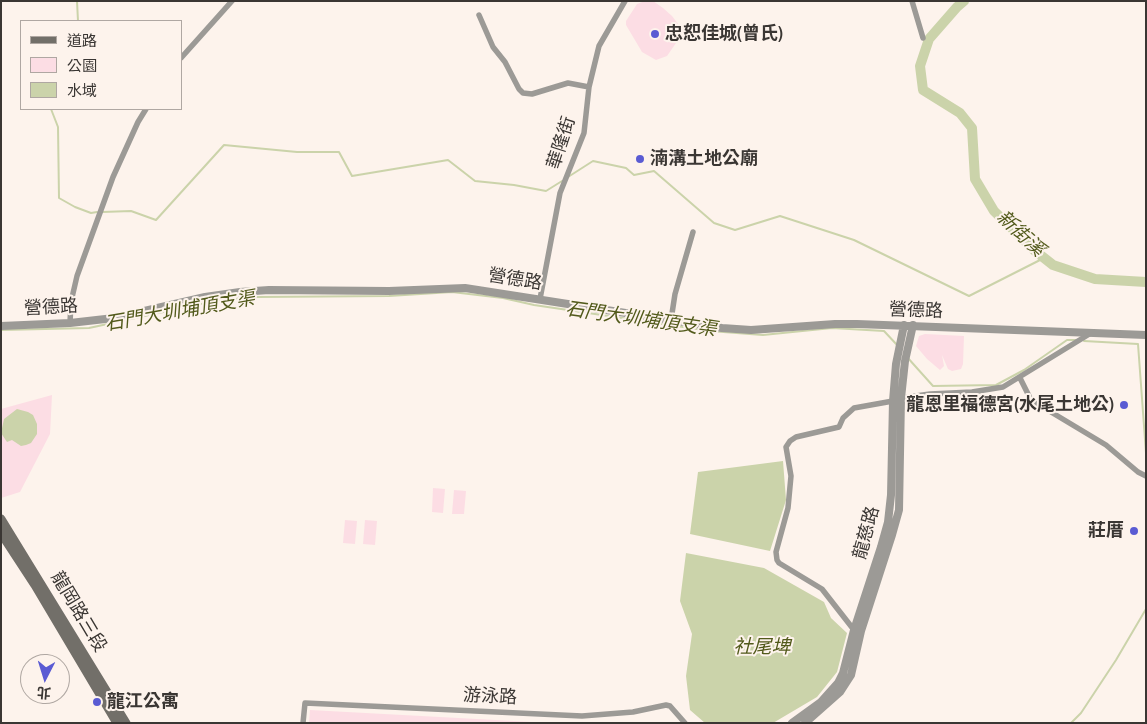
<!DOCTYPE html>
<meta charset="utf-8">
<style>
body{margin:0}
#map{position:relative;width:1147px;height:724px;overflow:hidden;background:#fdf3ec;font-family:"Archivo Narrow","Noto Sans TC",sans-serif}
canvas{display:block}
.frame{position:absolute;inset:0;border:2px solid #3a3633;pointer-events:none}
.legend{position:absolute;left:20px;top:20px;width:162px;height:90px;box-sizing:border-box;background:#fdf3ec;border:1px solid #afa7a2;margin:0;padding:6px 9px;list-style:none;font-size:15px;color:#3a3633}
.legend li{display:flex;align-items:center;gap:10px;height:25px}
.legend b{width:25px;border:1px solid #afa7a2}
.north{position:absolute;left:20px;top:654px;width:50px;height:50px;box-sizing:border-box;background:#fdf3ec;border:1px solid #afa7a2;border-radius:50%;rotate:185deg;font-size:14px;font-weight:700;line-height:20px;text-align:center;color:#3a3633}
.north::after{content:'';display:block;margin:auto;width:18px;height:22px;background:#5a5bd3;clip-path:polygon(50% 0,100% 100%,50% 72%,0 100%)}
</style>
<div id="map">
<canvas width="1147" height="724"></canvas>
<div class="frame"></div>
<ul class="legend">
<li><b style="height:6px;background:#726f69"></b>道路</li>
<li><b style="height:14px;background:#fcdde4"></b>公園</li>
<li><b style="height:14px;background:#cbd3aa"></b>水域</li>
</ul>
<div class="north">北</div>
</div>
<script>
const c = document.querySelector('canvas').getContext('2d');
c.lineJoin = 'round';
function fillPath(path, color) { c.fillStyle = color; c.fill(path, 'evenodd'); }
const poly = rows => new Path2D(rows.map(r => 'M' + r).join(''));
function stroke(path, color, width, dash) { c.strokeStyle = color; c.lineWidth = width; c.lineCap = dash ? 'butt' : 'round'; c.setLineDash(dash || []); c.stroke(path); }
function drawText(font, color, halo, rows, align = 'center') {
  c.font = font + ' "Archivo Narrow","Noto Sans TC",sans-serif'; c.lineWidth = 4; c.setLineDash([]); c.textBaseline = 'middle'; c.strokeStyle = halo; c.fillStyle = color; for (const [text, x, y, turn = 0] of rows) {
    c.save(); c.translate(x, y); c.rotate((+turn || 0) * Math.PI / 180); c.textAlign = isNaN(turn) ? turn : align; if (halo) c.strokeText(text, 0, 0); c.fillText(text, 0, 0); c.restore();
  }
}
const green = poly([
 [645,1,653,1,663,8,672,16,682,29,683,33,667,56,656,60,642,52,626,25,626,21,637,4],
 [925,334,964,336,963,364,961,369,952,371,948,369,942,355,944,366,940,370,927,359,916,346,919,336],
 [52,395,50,434,20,492,1,498,1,409],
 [433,488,445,489,443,513,432,512],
 [454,490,466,491,464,514,452,514],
 [345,520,357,521,355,544,343,543],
 [365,520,377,521,375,545,363,544],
 [310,710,551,723,309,723]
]);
const water = poly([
 [17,409,28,412,33,415,37,424,37,434,31,443,26,445,21,446,12,440,7,442,1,433,4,419],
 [783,461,786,500,770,551,690,534,698,472],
 [686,553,764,568,824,602,831,618,847,633,837,672,817,697,773,723,705,723,690,710,686,676,692,634,680,601]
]);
const stream = poly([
 [77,1,78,21],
 [51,109,58,127,59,198,75,207,91,213,97,212],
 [568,177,593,161,626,168,634,175,654,171,714,223,735,230,780,216,854,240,969,296,1044,258],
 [102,212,131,211,156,220,224,145,297,152,339,152,352,176,448,160,475,181,514,185,546,191,562,181],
 [1,330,89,328,219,300,257,297,389,296,452,292,503,298,534,305,710,331,763,335,832,328,884,331,898,346],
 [1084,341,1138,344,1146,453],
 [907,357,933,386,996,385,1024,370,1067,340,1077,340],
 [1071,723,1081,713,1116,660,1146,609]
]);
const river = poly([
 [964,1,957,7,929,39,920,66,923,90,960,113,972,128,975,179,994,211,1034,250,1053,265,1095,279,1146,282]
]);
const minor = poly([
 [912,1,923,38],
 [479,15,493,47,505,62,519,89,523,93,532,94,568,83,589,87],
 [181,58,232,1],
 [540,299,560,193,584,133,589,87,599,46,625,1],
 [671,320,675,294,693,232],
 [70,323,71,302,77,276,113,177,138,122,146,109],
 [1020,378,1031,400,1106,445,1138,472,1146,476],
 [856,630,854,630,822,589,779,563,777,560,776,552,788,508,791,476,786,447,790,441,796,437,839,427,843,418,854,408,893,401,901,398,930,394,972,392,1003,387,1091,333],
 [303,723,305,703,582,716,633,712,666,705,670,706,685,723]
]);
const tertiary = poly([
 [1,326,70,323,114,318,205,297,240,292,269,290,389,291,465,288,722,328,751,330,835,324,857,324,1146,335],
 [792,723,821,702,838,683,843,673,854,630,881,547,888,522,891,495,893,401,896,364,904,325],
 [805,723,840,692,851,675,861,631,892,535,899,510,901,398,905,361,913,325]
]);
const secondary = poly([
 [1,519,126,723],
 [1,533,35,585,117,723]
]);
const markers = [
 [655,34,5,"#5a5bd3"],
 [640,159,5,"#5a5bd3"],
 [1124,405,5,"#5a5bd3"],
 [1134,531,5,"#5a5bd3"],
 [97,702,5,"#5a5bd3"]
];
const poiNames = [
 ["忠恕佳城(曾氏)",665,34],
 ["湳溝土地公廟",650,159],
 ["龍恩里福德宮(水尾土地公)",1114,405,"right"],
 ["莊厝",1124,531,"right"],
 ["龍江公寓",107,702]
];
const streetNames = [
 ["華隆街",562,143,-72],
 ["營德路",515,280,9],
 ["營德路",51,308,-3],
 ["營德路",916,311,2],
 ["龍慈路",867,533,-75],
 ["龍岡路三段",78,612,59],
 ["游泳路",490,697,3]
];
const waterNames = [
 ["新街溪",1020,234,43],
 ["石門大圳埔頂支渠",180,312,-10],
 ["石門大圳埔頂支渠",641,320,8],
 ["社尾埤",762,648]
];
fillPath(green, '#fcdde4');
fillPath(water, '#cbd3aa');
stroke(stream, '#cbd3aa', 2);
stroke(river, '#cbd3aa', 10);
stroke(minor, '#9c9a96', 5.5);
stroke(tertiary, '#9c9a96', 8);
stroke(secondary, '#726f69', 9);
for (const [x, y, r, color] of markers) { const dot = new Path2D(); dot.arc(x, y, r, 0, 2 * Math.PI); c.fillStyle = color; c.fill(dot); stroke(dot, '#fdf3ec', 2); }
drawText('bold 18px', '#3a3633', '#fdf3ec', poiNames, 'left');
drawText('18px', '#3a3633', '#fdf3ec', streetNames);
drawText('italic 19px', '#525a1b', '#fdf3ec', waterNames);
</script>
